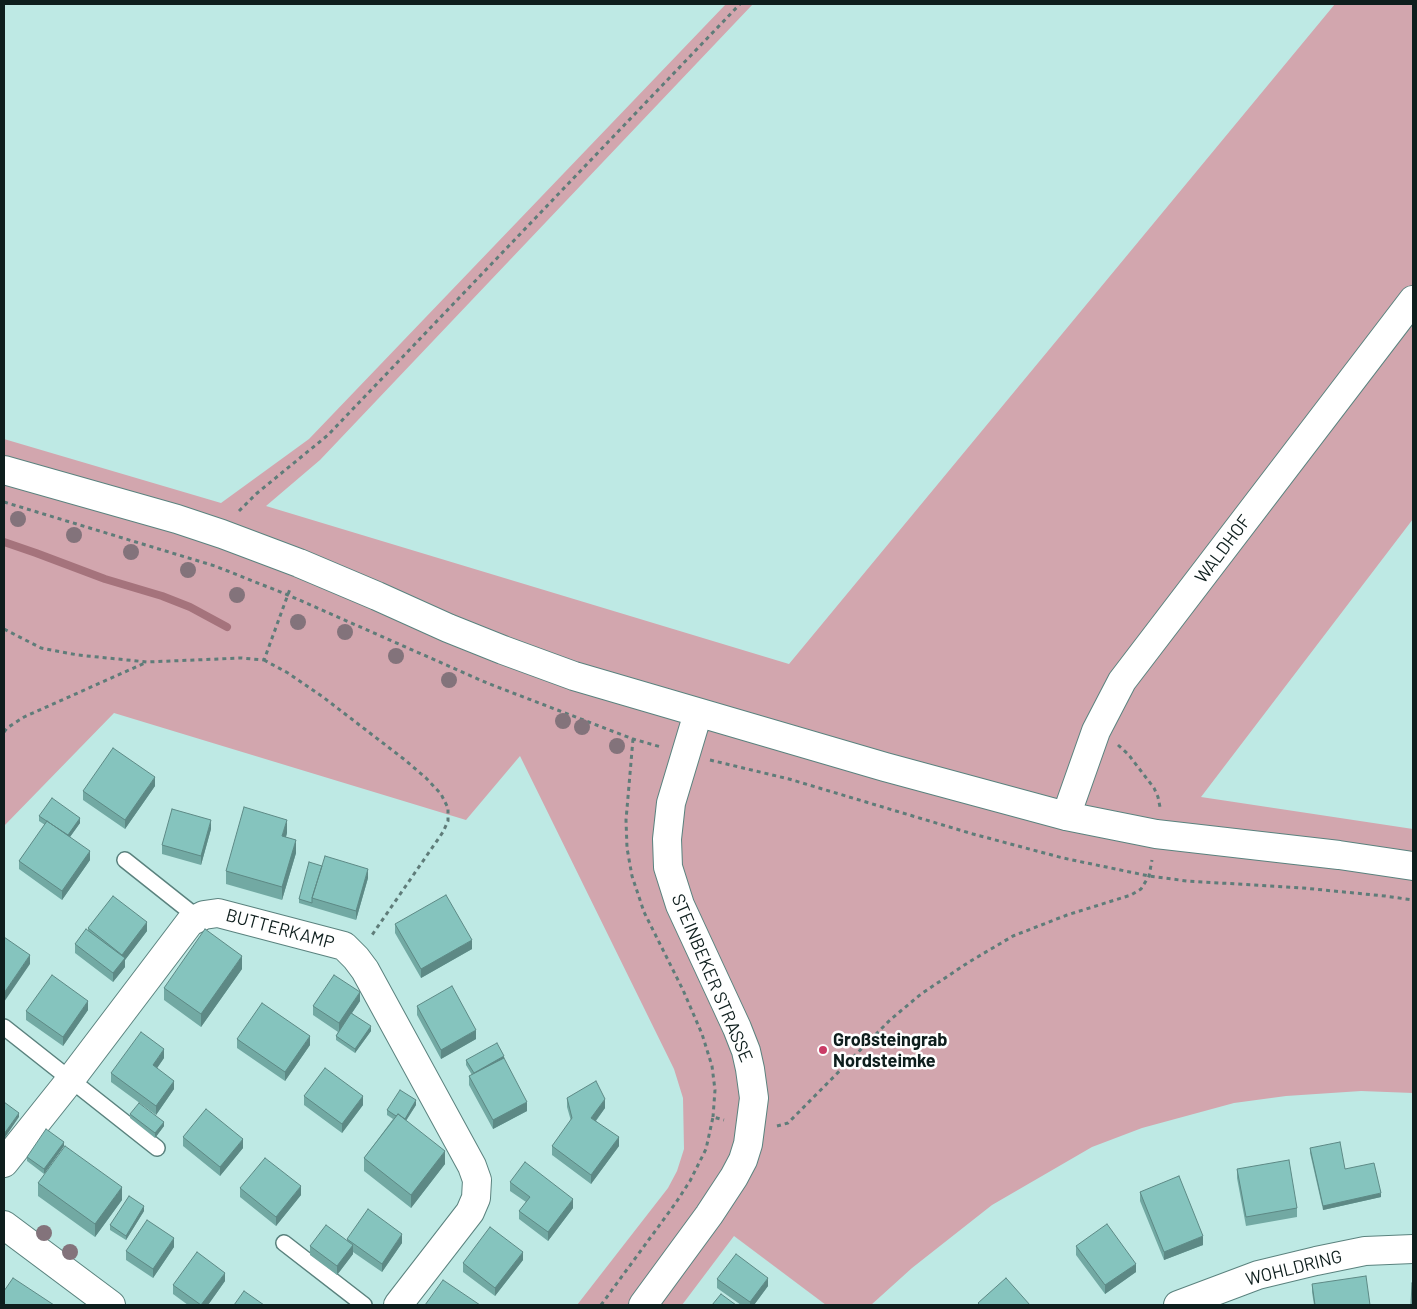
<!DOCTYPE html>
<meta charset="utf-8">
<style>
body{margin:0}
#map{position:relative;width:1417px;height:1309px;overflow:hidden;background:#bee9e4;font-family:Barlow,sans-serif}
canvas{display:block}
.frame{position:absolute;inset:0;border:5px solid #0e1e1d;pointer-events:none}
</style>
<div id="map">
<canvas width="1417" height="1309"></canvas>
<div class="frame"></div>
</div>
<script>
const c = document.querySelector('canvas').getContext('2d');
c.lineJoin = 'round';
function fillPath(path, color) { c.fillStyle = color; c.fill(path, 'evenodd'); }
const poly = rows => new Path2D(rows.map(r => 'M' + r).join(''));
function stroke(path, color, width, dash) { c.strokeStyle = color; c.lineWidth = width; c.lineCap = dash ? 'butt' : 'round'; c.setLineDash(dash || []); c.stroke(path); }
function drawText(font, color, halo, rows, align = 'center') {
  c.font = font + ' Barlow,sans-serif'; c.lineWidth = 5; c.setLineDash([]); c.textBaseline = 'middle'; c.strokeStyle = halo; c.fillStyle = color; for (const [text, x, y, turn = 0] of rows) {
    c.save(); c.translate(x, y); c.rotate((+turn || 0) * Math.PI / 180); c.textAlign = isNaN(turn) ? turn : align; if (halo) c.strokeText(text, 0, 0); c.fillText(text, 0, 0); c.restore();
  }
}
const green = poly([
 [726,4,753,4,320,460,266,506,789,664,1335,4,1413,4,1413,519,1201,797,1413,829,1413,1093,1361,1091,1286,1096,1234,1103,1142,1128,1092,1147,992,1205,912,1268,871,1305,826,1305,734,1236,682,1305,577,1305,668,1188,677,1171,684,1149,683,1098,674,1069,520,756,466,820,114,713,4,826,4,439,221,503,309,439]
]);
const stream = poly([
 [4,542,36,553,105,579,162,596,190,607,227,627]
]);
const path = poly([
 [4,502,215,566,288,595,487,683,633,739,661,747],
 [239,511,256,494,328,435,740,4],
 [4,629,41,648,78,655,147,662,241,658,264,660,290,589],
 [264,660,288,673,323,697,405,760,426,778,441,794,448,808,448,821,443,832,372,935],
 [4,732,7,728,24,717,147,662],
 [633,739,626,820,627,848,632,876,644,912,683,990,702,1034,712,1066,715,1090,713,1117],
 [1118,745,1128,754,1154,788,1158,797,1160,807],
 [710,760,789,779,973,834,1063,858,1149,876,1187,881,1303,888,1385,896,1413,900],
 [777,1126,788,1123,890,1020,921,994,969,962,1013,936,1067,915,1131,895,1141,889,1149,876,1152,860],
 [601,1305,675,1204,690,1181,706,1149,713,1117,724,1120]
]);
const lane = poly([
 [125,860,198,918],
 [4,1027,157,1148],
 [284,1243,364,1305]
]);
const street = poly([
 [4,1163,71,1079,190,922,204,915,218,913,344,946,356,958,365,970,472,1166,477,1180,476,1198,470,1212,398,1305],
 [4,1225,111,1305],
 [1178,1305,1258,1275,1316,1261,1365,1251,1413,1249]
]);
const secondary = poly([
 [4,470,177,519,222,534,299,563,377,596,448,628,503,650,574,676,885,767,1066,816,1156,834,1339,855,1413,866],
 [1066,816,1096,731,1122,681,1413,300],
 [643,1305,709,1215,734,1177,743,1160,748,1144,754,1098,750,1069,746,1051,737,1028,680,905,668,867,667,839,671,803,698,713]
]);
const trees = [
 [18,519],
 [74,535],
 [131,552],
 [188,570],
 [237,595],
 [298,622],
 [345,632],
 [396,656],
 [449,680],
 [563,721],
 [582,727],
 [617,746],
 [44,1233],
 [70,1252]
];
const wall = poly([
 [155,786,125,829,83,800,83,791],
 [39,816,80,823,70,837,90,860,62,900,19,869,19,861,45,825,39,821],
 [211,829,201,865,162,854,162,845],
 [287,833,286,837,296,853,282,900,226,884,226,871],
 [368,878,356,920,299,903,299,899],
 [395,924,472,949,421,978,395,933],
 [88,928,147,931,125,960,125,967,113,982,75,953,75,944,88,930],
 [242,969,201,1027,164,1000,164,988],
 [360,1001,352,1013,371,1031,355,1053,336,1040,336,1036,338,1032,313,1015,313,1006],
 [417,1006,476,1039,441,1059,417,1015],
 [88,1010,63,1046,26,1020,26,1011],
 [237,1039,310,1045,285,1081,237,1048],
 [164,1058,157,1068,174,1089,156,1115,111,1082,111,1073],
 [504,1059,527,1111,493,1129,469,1085,469,1076,472,1075,466,1065,466,1060],
 [304,1096,363,1105,342,1133,304,1105],
 [567,1098,605,1108,596,1121,619,1146,591,1184,552,1155,552,1146,571,1121,567,1107],
 [416,1105,406,1121,445,1164,411,1208,364,1171,364,1158,393,1119,387,1115,387,1110],
 [130,1114,164,1126,155,1138,130,1118],
 [183,1137,243,1148,220,1176,183,1146],
 [64,1146,44,1174,27,1161,27,1157],
 [1310,1148,1345,1169,1381,1197,1323,1210,1310,1153],
 [1237,1169,1297,1208,1297,1217,1246,1226,1237,1178],
 [510,1182,573,1208,548,1241,519,1219,519,1211,526,1202,510,1191],
 [38,1183,122,1200,95,1237,38,1196],
 [240,1188,301,1195,276,1226,240,1197],
 [1140,1192,1203,1245,1164,1260,1140,1201],
 [144,1211,126,1240,110,1230,110,1225],
 [347,1239,402,1243,382,1272,353,1252,353,1254,337,1275,310,1255,310,1246,347,1241],
 [1076,1246,1136,1272,1105,1294,1076,1255],
 [174,1247,153,1278,126,1260,126,1251],
 [523,1260,495,1296,463,1272,463,1263],
 [717,1279,768,1286,754,1305,741,1305,717,1288],
 [225,1281,208,1305,188,1305,173,1294,173,1285],
 [1312,1284,1370,1305,1314,1305,1312,1292]
]);
const shadedWall = poly([
 [155,777,155,786,125,829,125,820],
 [80,818,80,823,67,841,67,836],
 [211,820,211,829,201,865,201,856],
 [287,820,287,833,282,849,282,836],
 [296,840,296,853,282,900,282,887],
 [90,851,90,860,62,900,62,891],
 [368,869,368,878,356,920,356,911],
 [147,922,147,931,125,960,125,967,113,982,113,973,122,962,122,955],
 [472,940,472,949,421,978,421,969],
 [30,955,30,964,4,1002,4,993],
 [242,956,242,969,201,1027,201,1014],
 [360,992,360,1001,339,1032,339,1023],
 [88,1001,88,1010,63,1046,63,1037],
 [371,1026,371,1031,355,1053,355,1049],
 [476,1030,476,1039,441,1059,441,1050],
 [310,1036,310,1045,285,1081,285,1072],
 [164,1049,164,1058,153,1074,153,1065],
 [504,1056,504,1060,474,1077,474,1073],
 [174,1081,174,1089,156,1115,156,1106],
 [363,1096,363,1105,342,1133,342,1124],
 [605,1099,605,1108,591,1127,591,1118],
 [416,1100,416,1105,403,1125,403,1121],
 [527,1102,527,1111,493,1129,493,1120],
 [19,1113,19,1117,4,1139,4,1134],
 [164,1122,164,1126,155,1138,155,1133],
 [619,1137,619,1146,591,1184,591,1175],
 [243,1139,243,1148,220,1176,220,1167],
 [64,1142,64,1146,44,1174,44,1169],
 [445,1151,445,1164,411,1208,411,1195],
 [301,1186,301,1195,276,1226,276,1217],
 [122,1187,122,1200,95,1237,95,1224],
 [1381,1193,1381,1197,1323,1210,1323,1206],
 [573,1199,573,1208,548,1241,548,1232],
 [144,1206,144,1211,126,1240,126,1236],
 [402,1234,402,1243,382,1272,382,1264],
 [1203,1236,1203,1245,1164,1260,1164,1252],
 [174,1238,174,1247,153,1278,153,1269],
 [353,1245,353,1254,337,1275,337,1266],
 [523,1252,523,1260,495,1296,495,1288],
 [1136,1264,1136,1272,1105,1294,1105,1285],
 [225,1273,225,1281,208,1305,201,1305],
 [768,1278,768,1286,754,1305,750,1305,750,1302]
]);
const building = poly([
 [113,748,155,777,125,820,83,791,113,748],
 [52,798,80,818,68,835,39,816,52,798],
 [244,807,287,820,282,836,296,840,282,887,226,871,244,807],
 [172,809,211,820,201,856,162,845,172,809],
 [47,821,90,851,62,891,19,861,47,821],
 [325,856,368,869,356,911,312,898,325,856],
 [309,862,322,866,312,898,312,903,299,899,309,862],
 [446,895,472,940,421,969,395,924,446,895],
 [113,896,147,922,122,955,88,928,113,896],
 [86,929,125,958,113,973,75,944,86,929],
 [205,929,242,956,201,1014,164,988,205,929],
 [4,937,30,955,4,993,4,937],
 [52,975,88,1001,63,1037,26,1011,52,975],
 [334,975,360,992,339,1023,313,1006,334,975],
 [452,986,476,1030,441,1050,417,1006,452,986],
 [262,1003,310,1036,285,1072,237,1039,262,1003],
 [351,1013,371,1026,355,1049,336,1036,351,1013],
 [141,1032,164,1049,153,1065,174,1081,156,1106,111,1073,141,1032],
 [497,1043,504,1056,474,1073,466,1060,497,1043],
 [504,1058,527,1102,493,1120,469,1076,504,1058],
 [325,1068,363,1096,342,1124,304,1096,325,1068],
 [596,1081,605,1099,591,1118,619,1137,591,1175,552,1146,572,1118,567,1098,596,1081],
 [400,1090,416,1100,405,1119,398,1114,396,1116,387,1110,400,1090],
 [4,1102,19,1113,4,1134,4,1102],
 [139,1103,164,1122,155,1133,130,1114,139,1103],
 [206,1109,243,1139,220,1167,183,1137,206,1109],
 [398,1114,445,1151,411,1195,364,1158,398,1114],
 [46,1129,64,1142,44,1169,27,1157,46,1129],
 [1340,1142,1345,1169,1374,1163,1381,1193,1323,1206,1310,1148,1340,1142],
 [65,1146,122,1187,95,1224,38,1183,65,1146],
 [265,1158,301,1186,276,1217,240,1188,265,1158],
 [1289,1160,1297,1208,1246,1217,1237,1169,1289,1160],
 [525,1162,573,1199,548,1232,519,1211,530,1197,510,1182,525,1162],
 [1179,1176,1203,1236,1164,1252,1140,1192,1179,1176],
 [129,1196,144,1206,126,1236,110,1225,129,1196],
 [368,1209,402,1234,382,1264,347,1239,368,1209],
 [147,1220,174,1238,153,1269,126,1251,147,1220],
 [1107,1224,1136,1264,1105,1285,1076,1246,1107,1224],
 [326,1225,353,1245,337,1266,310,1246,326,1225],
 [490,1227,523,1252,495,1288,463,1263,490,1227],
 [197,1252,225,1273,201,1305,173,1285,197,1252],
 [736,1254,768,1278,750,1302,717,1279,736,1254],
 [1366,1276,1370,1305,1315,1305,1312,1284,1366,1276],
 [13,1278,54,1305,4,1305,4,1291,13,1278],
 [1006,1278,1030,1305,980,1305,978,1303,1006,1278],
 [443,1280,480,1305,425,1305,443,1280],
 [1412,1283,1413,1283,1413,1305,1411,1305,1412,1283],
 [244,1291,264,1305,234,1305,244,1291],
 [721,1294,736,1305,712,1305,721,1294]
]);
const markers = [
 [823,1050,5,"#ca3c66"]
];
const streetNames = [
 ["WALDHOF",1223,549,-53],
 ["BUTTERKAMP",280,929,15],
 ["STEINBEKER STRASSE",712,978,67],
 ["WOHLDRING",1294,1268,-14]
];
const poiNames = [
 ["Großsteingrab",833,1040],
 ["Nordsteimke",833,1061]
];
fillPath(green, '#d2a6ae');
stroke(stream, '#a5737c', 8);
stroke(lane, '#5a827e', 18);
stroke(street, '#5a827e', 30);
stroke(secondary, '#5a827e', 30);
stroke(path, '#5f7c79', 3, [4, 4]);
stroke(lane, '#fff', 15);
stroke(street, '#fff', 28);
stroke(secondary, '#fff', 28);
c.fillStyle = '#83737b';
for (const [x, y] of trees) { c.beginPath(); c.arc(x, y, 8, 0, 2 * Math.PI); c.fill(); }
fillPath(wall, '#72a9a3');
fillPath(shadedWall, '#5d8985');
fillPath(building, '#85c4be');
stroke(building, '#5d8985', 1);
for (const [x, y, r, color] of markers) { const dot = new Path2D(); dot.arc(x, y, r, 0, 2 * Math.PI); c.fillStyle = color; c.fill(dot); stroke(dot, '#fff', 2); }
drawText('18px', '#0e1e1d', '#fff', streetNames);
drawText('bold 18px', '#0e1e1d', '#fff', poiNames, 'left');
</script>
